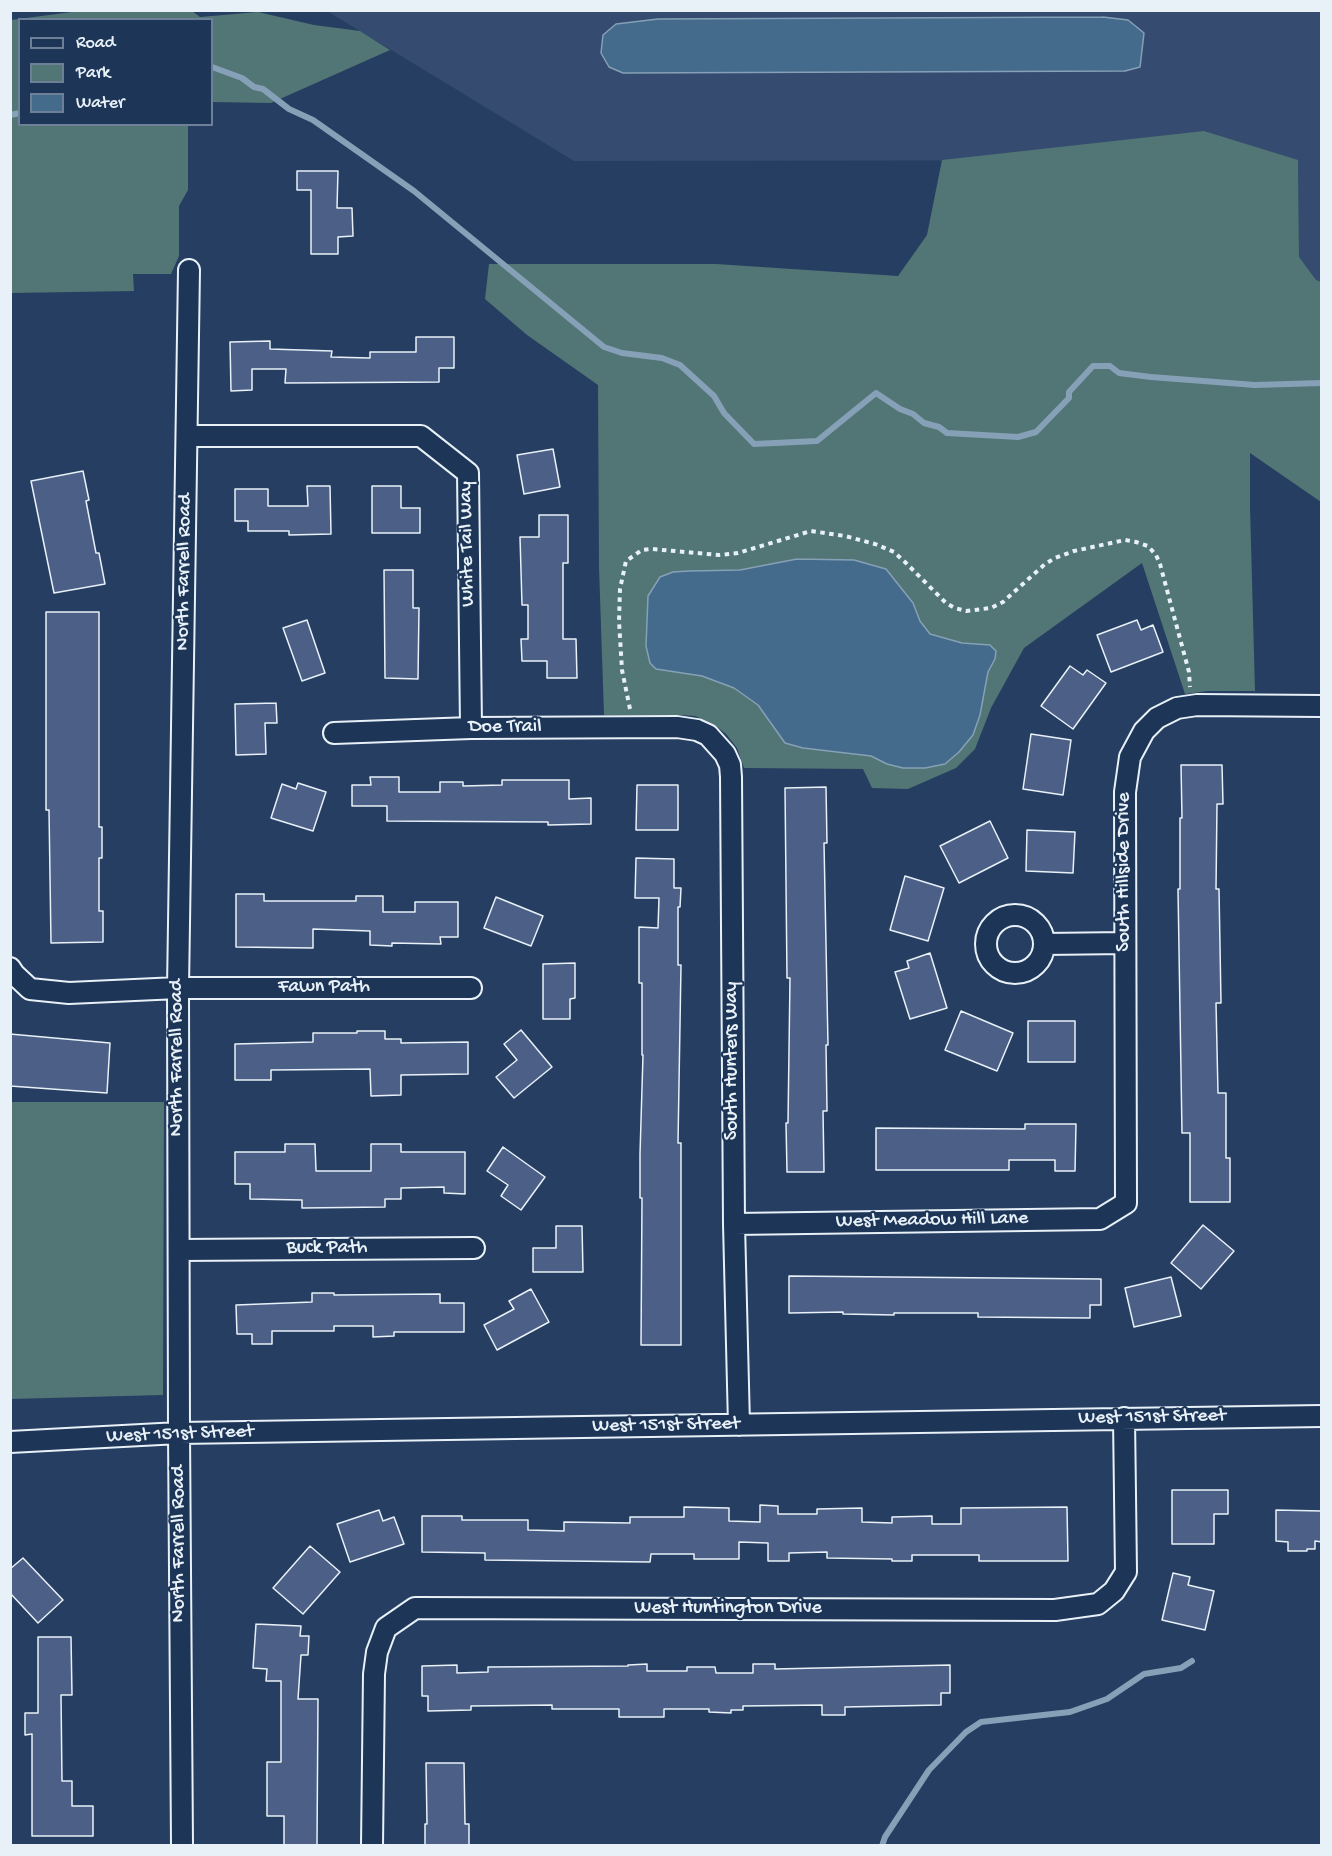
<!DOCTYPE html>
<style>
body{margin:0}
#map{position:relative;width:1332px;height:1856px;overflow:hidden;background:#263e61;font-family:"Gochi Hand",sans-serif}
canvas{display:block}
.frame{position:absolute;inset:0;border:12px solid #e8f1f8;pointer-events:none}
.legend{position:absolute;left:18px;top:18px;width:195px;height:108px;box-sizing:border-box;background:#1d3557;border:2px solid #6e8097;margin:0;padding:8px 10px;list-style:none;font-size:18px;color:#e8f1f8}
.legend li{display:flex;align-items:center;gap:12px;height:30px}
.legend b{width:30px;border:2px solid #6e8097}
</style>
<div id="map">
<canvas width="1332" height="1856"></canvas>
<div class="frame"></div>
<ul class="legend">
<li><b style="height:8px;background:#1d3557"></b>Road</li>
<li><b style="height:16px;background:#527575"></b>Park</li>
<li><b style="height:16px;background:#446b8c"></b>Water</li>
</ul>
</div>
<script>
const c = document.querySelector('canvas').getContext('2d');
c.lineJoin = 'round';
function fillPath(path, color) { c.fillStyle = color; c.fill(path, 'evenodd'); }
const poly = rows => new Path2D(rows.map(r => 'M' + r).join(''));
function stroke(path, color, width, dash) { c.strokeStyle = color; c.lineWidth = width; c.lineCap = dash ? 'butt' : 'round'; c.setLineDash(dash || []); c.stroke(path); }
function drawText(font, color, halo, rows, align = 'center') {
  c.font = font + ' "Gochi Hand",sans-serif'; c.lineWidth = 4.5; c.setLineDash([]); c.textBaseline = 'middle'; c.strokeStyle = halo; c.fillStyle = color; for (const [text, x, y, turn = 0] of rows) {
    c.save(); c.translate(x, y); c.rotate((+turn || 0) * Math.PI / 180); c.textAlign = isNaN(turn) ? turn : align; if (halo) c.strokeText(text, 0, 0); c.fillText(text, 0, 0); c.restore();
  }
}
const built = poly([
 [327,11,1321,11,1321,327,1299,319,1298,160,574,161]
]);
const green = poly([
 [87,10,192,11,200,17,258,12,314,25,360,31,390,50,271,103,212,102,212,20,20,20,20,124,188,125,188,190,179,206,179,256,171,274,133,274,134,291,11,293,11,20],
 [1204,131,1298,160,1299,257,1316,280,1321,282,1321,502,1250,453,1250,506,1255,691,1208,691,1185,694,1142,563,1024,648,991,708,975,749,956,768,908,789,872,788,863,769,744,768,737,748,726,734,713,724,695,716,681,715,604,715,599,567,598,385,527,335,485,299,489,264,716,264,898,276,927,235,942,160],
 [11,1102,164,1102,163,1395,11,1399]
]);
const water = poly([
 [1103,17,1128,20,1144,33,1140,67,1125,71,623,73,609,67,601,53,603,35,616,24,658,19,1103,17],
 [797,559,854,560,886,569,913,603,920,621,930,634,962,643,990,645,996,651,995,659,988,672,980,715,973,735,959,752,945,764,925,768,903,768,887,764,871,756,803,748,785,743,758,705,734,688,702,676,656,669,650,663,646,646,648,596,660,577,673,572,689,571,740,570,797,559]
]);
const stream = poly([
 [212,67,242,78,254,87,263,89,289,109,313,120,414,191,604,347,622,353,662,358,680,365,714,396,724,413,754,444,817,441,876,393,900,409,913,414,924,423,939,427,947,433,1018,437,1036,432,1069,398,1069,392,1093,366,1110,366,1119,373,1151,377,1255,385,1322,383],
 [10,115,20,113],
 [882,1846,885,1837,929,1770,966,1732,981,1722,1070,1712,1107,1699,1144,1674,1181,1668,1192,1661]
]);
const building = poly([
 [297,171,338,171,337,208,352,208,353,236,338,237,338,254,311,254,311,190,297,190,297,171],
 [416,337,454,337,454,368,439,368,439,382,285,383,286,369,252,369,252,390,231,391,230,342,270,341,270,349,332,351,331,357,370,358,370,352,416,352,416,337],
 [553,449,560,487,524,494,517,455,553,449],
 [83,471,89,500,86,501,96,553,99,553,105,584,54,593,31,481,83,471],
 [307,486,330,486,331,534,289,535,289,531,248,531,248,521,235,521,235,489,268,489,268,506,308,506,307,486],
 [372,486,401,486,401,508,420,508,420,533,372,533,372,486],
 [539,515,568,515,568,563,563,563,563,639,576,639,577,678,547,678,547,661,522,661,521,639,528,639,528,605,522,605,520,537,539,537,539,515],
 [384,570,413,570,413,608,419,608,418,679,385,678,384,570],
 [46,612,99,612,99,827,102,827,102,858,99,858,99,911,103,911,103,942,51,943,49,810,46,810,46,612],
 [307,620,325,673,302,681,283,628,307,620],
 [1137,620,1141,630,1153,625,1163,652,1111,672,1097,635,1137,620],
 [1070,666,1083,675,1087,670,1106,683,1073,729,1041,706,1070,666],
 [276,703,277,723,265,723,266,754,236,755,235,704,276,703],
 [1031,734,1071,740,1063,795,1023,789,1031,734],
 [1181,765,1222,765,1223,804,1217,804,1216,889,1219,889,1221,1003,1216,1003,1218,1093,1226,1093,1226,1158,1230,1158,1230,1202,1190,1202,1190,1133,1182,1133,1178,889,1180,889,1180,818,1182,818,1181,765],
 [370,777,399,777,399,792,440,792,440,782,463,782,463,786,502,785,502,780,569,780,569,799,591,798,591,824,548,825,548,822,387,821,387,806,352,806,352,785,371,785,370,777],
 [298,783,326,792,313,831,271,818,282,784,296,789,298,783],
 [637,785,678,785,678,830,636,830,637,785],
 [826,787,827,843,824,843,828,1045,826,1045,827,1111,823,1111,824,1172,787,1172,786,1123,788,1123,790,978,787,978,785,788,826,787],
 [990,821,1008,858,959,883,940,846,990,821],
 [1027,830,1075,832,1073,873,1026,871,1027,830],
 [636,858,674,859,674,888,681,888,680,907,678,907,678,965,681,965,678,1143,681,1143,681,1345,641,1345,642,1198,640,1198,640,1154,643,1055,642,1055,642,983,639,983,639,927,658,928,659,898,635,898,636,858],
 [905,876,944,888,928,941,890,930,905,876],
 [236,894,264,894,264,901,356,901,356,896,383,896,383,912,415,912,415,902,458,902,458,937,440,937,441,944,392,943,392,946,370,945,370,931,313,929,313,948,236,947,236,894],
 [496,897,543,916,531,946,484,928,496,897],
 [930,953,947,1008,910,1019,895,972,909,968,907,961,930,953],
 [575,963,575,998,570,999,570,1019,543,1019,543,964,575,963],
 [961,1011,1013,1033,997,1071,945,1050,961,1011],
 [1028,1021,1075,1021,1075,1062,1028,1062,1028,1021],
 [521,1030,552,1067,514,1098,496,1077,517,1060,504,1044,521,1030],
 [357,1031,385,1031,385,1039,401,1039,401,1043,468,1042,468,1074,401,1075,401,1095,371,1096,370,1069,271,1070,271,1080,235,1080,235,1044,313,1042,313,1033,357,1033,357,1031],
 [10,1034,110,1043,107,1093,10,1086,10,1034],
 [1025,1124,1076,1124,1075,1171,1055,1171,1055,1160,1009,1160,1009,1170,876,1170,876,1128,1025,1129,1025,1124],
 [285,1144,315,1144,316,1171,371,1171,371,1144,401,1144,401,1152,465,1152,465,1194,444,1193,444,1187,401,1188,401,1199,385,1199,385,1207,302,1208,302,1200,250,1199,250,1184,235,1184,235,1152,285,1152,285,1144],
 [503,1147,545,1177,521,1210,501,1196,508,1185,487,1171,503,1147],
 [1203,1225,1234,1251,1201,1289,1171,1263,1203,1225],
 [556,1226,582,1226,583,1272,533,1272,533,1248,556,1248,556,1226],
 [789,1276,1101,1279,1101,1305,1090,1305,1090,1318,978,1317,978,1313,894,1313,894,1315,843,1314,843,1312,789,1313,789,1276],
 [1171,1277,1181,1316,1134,1327,1125,1288,1171,1277],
 [531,1289,549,1322,497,1350,484,1325,514,1309,509,1301,531,1289],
 [312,1293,334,1293,334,1295,440,1294,440,1303,464,1303,464,1332,394,1332,394,1336,373,1337,373,1326,334,1326,334,1331,272,1331,272,1344,252,1344,252,1334,237,1334,236,1305,312,1302,312,1293],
 [1172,1490,1228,1490,1228,1514,1214,1514,1214,1544,1172,1544,1172,1490],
 [760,1505,778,1506,778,1514,817,1514,817,1509,862,1508,862,1522,892,1523,892,1517,932,1516,932,1524,961,1524,961,1508,1067,1507,1068,1561,979,1561,979,1555,912,1555,912,1561,892,1561,892,1559,827,1558,827,1552,789,1553,789,1561,768,1561,768,1543,739,1542,739,1559,694,1559,694,1554,651,1554,650,1562,485,1560,485,1553,422,1552,422,1516,462,1516,462,1520,528,1520,528,1530,564,1531,564,1522,630,1523,630,1517,684,1517,684,1507,729,1508,729,1521,760,1522,760,1505],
 [379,1510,383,1521,394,1517,404,1544,350,1562,337,1524,379,1510],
 [1276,1510,1322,1511,1322,1542,1315,1541,1315,1549,1307,1549,1307,1551,1288,1551,1288,1542,1276,1541,1276,1510],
 [310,1546,340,1572,303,1614,273,1588,310,1546],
 [23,1558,63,1600,38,1623,10,1593,10,1569,23,1558],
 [1173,1573,1190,1577,1188,1585,1214,1591,1205,1630,1162,1620,1173,1573],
 [256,1624,301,1626,300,1636,309,1636,308,1655,301,1655,298,1699,318,1699,317,1845,284,1845,284,1816,267,1816,267,1762,281,1762,281,1681,266,1681,267,1669,253,1668,256,1624],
 [38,1637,71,1637,72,1695,61,1695,62,1781,72,1781,72,1806,93,1806,93,1836,32,1836,32,1734,25,1735,25,1713,38,1713,38,1637],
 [647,1664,647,1671,687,1671,687,1667,715,1667,716,1673,753,1673,753,1664,775,1664,775,1669,950,1665,950,1693,941,1693,941,1705,845,1707,845,1715,822,1715,822,1705,743,1706,743,1710,731,1710,731,1713,709,1712,709,1709,664,1709,664,1717,619,1717,619,1709,552,1709,552,1705,471,1706,471,1710,428,1711,428,1696,422,1696,422,1666,457,1665,457,1673,488,1672,488,1667,628,1666,628,1665,647,1664],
 [426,1763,464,1763,465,1824,469,1824,469,1845,425,1845,425,1824,427,1824,426,1763]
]);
const path = poly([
 [630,709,622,670,619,621,620,589,626,561,642,550,652,549,719,555,738,553,811,531,845,536,875,544,894,552,906,563,946,603,955,608,966,611,991,608,1003,602,1045,564,1055,558,1074,551,1125,540,1136,542,1148,546,1156,555,1160,564,1189,672,1190,687]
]);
const minor = poly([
 [187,436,421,436,468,473,471,728],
 [334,733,471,728,677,727,697,730,708,735,725,754,730,765,731,777,734,1224,739,1425],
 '986 944a29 29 0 1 1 58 0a29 29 0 1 1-58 0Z',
 [1044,944,1125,943],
 [10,968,14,974,30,989,69,993,178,988,471,988],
 [734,1224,1100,1219,1126,1203,1125,792,1130,757,1144,731,1157,718,1177,708,1197,705,1322,706],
 [179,1250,474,1248],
 [10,1442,179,1433,1322,1416],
 [182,1846,179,1433,178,988,189,270],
 [372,1846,374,1674,377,1652,386,1628,415,1608,1055,1610,1098,1604,1114,1591,1126,1572,1124,1418]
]);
const streetNames = [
 ["White Tail Way",468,544,-91],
 ["North Farrell Road",185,572,-89],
 ["Doe Trail",505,728],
 ["South Hillside Drive",1125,872,-90],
 ["Fawn Path",324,988],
 ["North Farrell Road",178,1058,-90],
 ["South Hunters Way",733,1061,-90],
 ["West Meadow Hill Lane",932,1221,-1],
 ["Buck Path",327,1249],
 ["West 151st Street",1152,1418,-1],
 ["West 151st Street",666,1426,-1],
 ["West 151st Street",180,1435,-2],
 ["North Farrell Road",180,1544,-90],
 ["West Huntington Drive",728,1609]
];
fillPath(built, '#354b6f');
fillPath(green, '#527575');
fillPath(water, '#446b8c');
stroke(water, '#86a1b7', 1.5);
stroke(stream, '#86a1b7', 6);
fillPath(building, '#4c6087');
stroke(building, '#e8f1f8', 1.5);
stroke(minor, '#e8f1f8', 24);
stroke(path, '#e8f1f8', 4, [4.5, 4.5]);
stroke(minor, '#1d3557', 20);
drawText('20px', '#e8f1f8', '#1d3557', streetNames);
</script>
